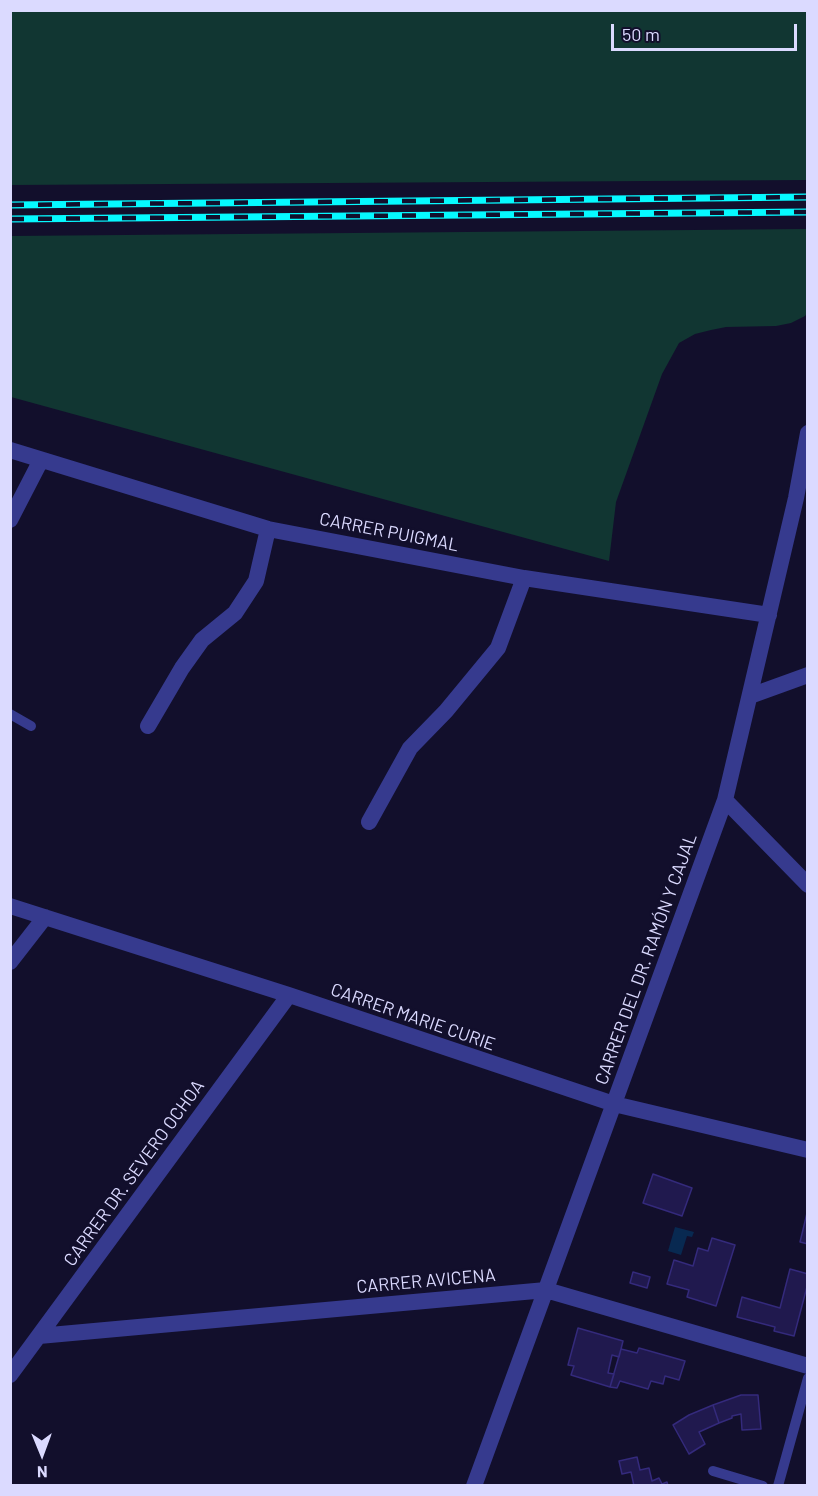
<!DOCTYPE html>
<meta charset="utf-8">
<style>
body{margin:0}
#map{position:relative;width:818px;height:1496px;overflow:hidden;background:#120f2c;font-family:Barlow,sans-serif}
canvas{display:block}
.frame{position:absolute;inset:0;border:12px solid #dbdaff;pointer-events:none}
.north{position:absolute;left:12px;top:1424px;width:60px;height:60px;-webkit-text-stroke:4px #120f2c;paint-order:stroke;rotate:179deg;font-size:16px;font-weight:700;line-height:24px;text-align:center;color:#dbdaff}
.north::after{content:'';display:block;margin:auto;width:21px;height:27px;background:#dbdaff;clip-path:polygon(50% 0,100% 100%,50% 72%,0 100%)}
.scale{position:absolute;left:611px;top:24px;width:186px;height:27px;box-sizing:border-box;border:3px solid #dbdaff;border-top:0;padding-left:8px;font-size:18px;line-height:21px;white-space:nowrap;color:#dbdaff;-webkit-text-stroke:4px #120f2c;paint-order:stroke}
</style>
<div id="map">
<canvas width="818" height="1496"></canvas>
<div class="frame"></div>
<div class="north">N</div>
<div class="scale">50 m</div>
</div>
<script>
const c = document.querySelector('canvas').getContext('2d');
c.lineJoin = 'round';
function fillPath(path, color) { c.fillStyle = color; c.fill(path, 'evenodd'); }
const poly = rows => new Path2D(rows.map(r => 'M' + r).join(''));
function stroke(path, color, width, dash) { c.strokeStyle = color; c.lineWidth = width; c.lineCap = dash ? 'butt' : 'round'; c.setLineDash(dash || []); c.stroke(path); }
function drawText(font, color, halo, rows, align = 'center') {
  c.font = font + ' Barlow,sans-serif'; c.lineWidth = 5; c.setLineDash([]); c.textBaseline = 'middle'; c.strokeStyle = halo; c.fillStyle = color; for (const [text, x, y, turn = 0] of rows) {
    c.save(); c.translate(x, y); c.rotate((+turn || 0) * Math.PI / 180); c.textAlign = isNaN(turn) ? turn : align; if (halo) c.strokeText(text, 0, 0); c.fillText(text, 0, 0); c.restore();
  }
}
const green = poly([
 [10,11,807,11,807,180,11,185],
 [807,229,808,312,805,316,791,323,776,326,726,327,711,330,695,334,679,343,662,374,616,502,609,561,11,397,11,236]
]);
const water = poly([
 [675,1227,694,1232,692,1237,687,1236,681,1255,668,1251]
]);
const building = poly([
 [653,1174,692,1188,682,1216,643,1203,653,1174],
 [808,1209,808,1244,800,1242,808,1209],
 [712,1238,735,1245,716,1306,687,1297,689,1290,667,1284,674,1260,693,1266,698,1248,708,1251,712,1238],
 [790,1269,808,1274,808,1283,794,1336,774,1331,775,1327,737,1317,742,1297,780,1308,790,1269],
 [633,1272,650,1277,647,1288,630,1283,633,1272],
 [578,1328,623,1341,619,1357,612,1355,608,1373,614,1374,610,1387,571,1375,574,1366,568,1365,578,1328],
 [639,1348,685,1361,679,1380,665,1376,663,1384,651,1381,648,1389,620,1381,617,1388,610,1387,621,1349,637,1353,639,1348],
 [741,1395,758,1395,761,1429,742,1430,741,1414,732,1416,732,1418,719,1423,713,1405,741,1395],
 [713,1405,719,1423,699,1432,705,1444,689,1454,673,1425,689,1415,713,1405],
 [637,1457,640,1470,649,1468,652,1481,659,1478,662,1484,667,1482,668,1486,634,1486,631,1472,622,1474,619,1461,637,1457]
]);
const service = poly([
 [10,714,31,726],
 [713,1471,763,1486],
 [778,1486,808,1378]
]);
const minor = poly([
 [10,450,268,529,524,578,769,615],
 [10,520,41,460],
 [750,696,808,675],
 [148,726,182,668,202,640,235,613,256,581,268,529],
 [725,800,808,885],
 [369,822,410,748,446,711,498,648,524,578],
 [10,906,289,995,614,1104,808,1150],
 [10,962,45,917],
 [39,1336,546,1290,808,1366],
 [10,1375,289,995],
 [474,1486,725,800,796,498,808,433]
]);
const rail = poly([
 [10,205,808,197],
 [10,219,808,212]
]);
const streetNames = [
 ["CARRER PUIGMAL",389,532,11],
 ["CARRER DEL DR. RAMÓN Y CAJAL",646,959,-70],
 ["CARRER MARIE CURIE",413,1017,19],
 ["CARRER DR. SEVERO OCHOA",134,1173,-54],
 ["CARRER AVICENA",426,1281,-5]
];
fillPath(green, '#113632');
fillPath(water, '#082951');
fillPath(building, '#20194e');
stroke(building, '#342a7c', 1.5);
stroke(service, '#363a8e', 10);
stroke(minor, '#363a8e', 16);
stroke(rail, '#06f9ff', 7);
stroke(rail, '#120f2c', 4.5, [14]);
drawText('18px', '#dbdaff', '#120f2c', streetNames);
</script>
